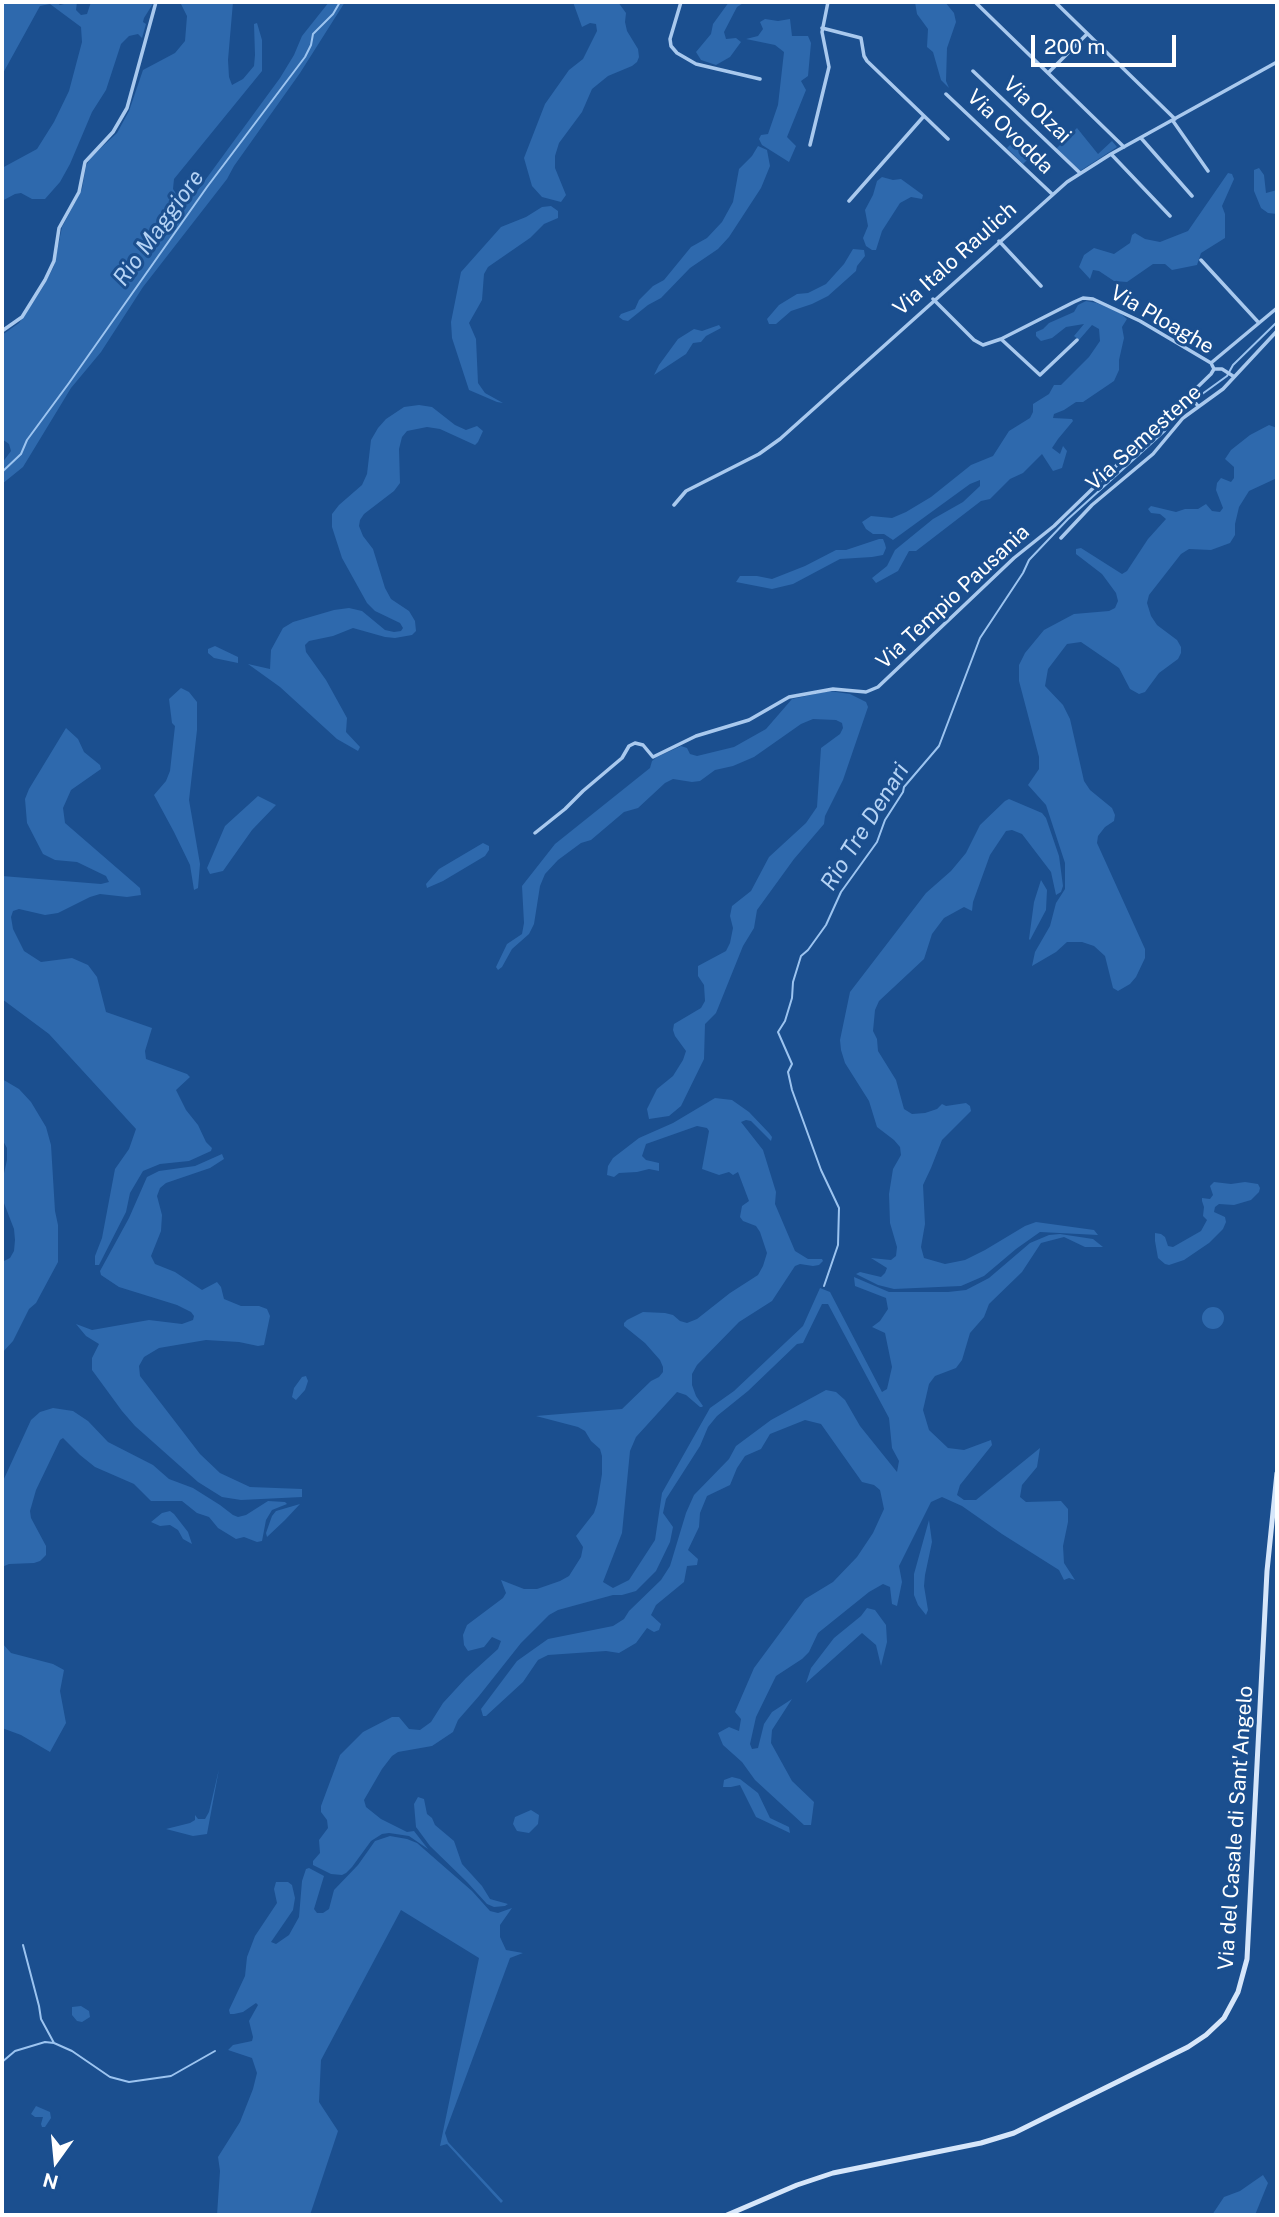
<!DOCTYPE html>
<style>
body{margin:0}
#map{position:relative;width:1279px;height:2217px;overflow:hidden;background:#1b4f8f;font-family:"Public Sans",sans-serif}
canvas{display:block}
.frame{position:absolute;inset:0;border:4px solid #fff;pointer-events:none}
.north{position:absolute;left:21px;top:2126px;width:70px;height:70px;-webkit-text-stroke:5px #1b4f8f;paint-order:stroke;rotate:195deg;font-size:19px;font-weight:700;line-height:28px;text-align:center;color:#fff}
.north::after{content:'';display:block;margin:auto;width:24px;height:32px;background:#fff;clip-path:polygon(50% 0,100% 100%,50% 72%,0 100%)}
.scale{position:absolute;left:1031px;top:35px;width:145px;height:32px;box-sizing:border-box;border:4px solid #fff;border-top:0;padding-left:9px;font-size:21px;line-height:24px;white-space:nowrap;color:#fff;-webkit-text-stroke:5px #1b4f8f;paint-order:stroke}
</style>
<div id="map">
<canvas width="1279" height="2217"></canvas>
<div class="frame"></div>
<div class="north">N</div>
<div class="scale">200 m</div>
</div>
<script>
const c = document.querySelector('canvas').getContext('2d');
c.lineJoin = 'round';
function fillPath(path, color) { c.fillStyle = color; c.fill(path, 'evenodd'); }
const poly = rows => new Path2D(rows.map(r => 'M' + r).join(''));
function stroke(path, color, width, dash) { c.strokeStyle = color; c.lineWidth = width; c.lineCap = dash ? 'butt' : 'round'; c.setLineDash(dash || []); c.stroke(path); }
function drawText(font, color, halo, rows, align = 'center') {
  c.font = font + ' "Public Sans",sans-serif'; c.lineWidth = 6; c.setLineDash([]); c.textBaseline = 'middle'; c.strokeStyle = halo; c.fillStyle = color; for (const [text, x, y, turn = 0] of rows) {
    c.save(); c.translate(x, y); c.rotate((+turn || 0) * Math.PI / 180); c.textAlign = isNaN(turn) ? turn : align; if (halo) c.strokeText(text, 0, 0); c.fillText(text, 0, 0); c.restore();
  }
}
const green = poly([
 [2,2,56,2,60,5,64,4,65,2,77,2,76,10,81,15,87,14,91,2,154,2,144,18,143,22,146,24,142,38,138,34,129,36,121,44,106,90,92,112,70,164,60,182,45,199,32,199,21,193,15,194,2,201,2,168,37,149,54,122,69,91,82,42,81,27,50,4,40,6,2,75],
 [180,2,233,2,228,60,229,77,232,85,243,79,254,66,255,55,254,24,257,23,262,40,262,71,174,179,173,189,177,195,190,198,195,194,280,78,294,55,302,36,329,2,345,2,300,73,234,166,227,179,143,287,101,352,71,388,23,467,2,484,2,463,11,451,9,444,2,439,2,335,19,323,43,287,54,266,62,227,82,189,86,166,91,157,117,133,129,111,143,70,175,53,185,41,187,16],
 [573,2,618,2,626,13,625,22,627,31,638,49,639,57,637,62,632,66,608,76,592,89,582,112,559,143,555,156,555,168,566,195,561,202,542,197,532,186,524,158,545,104,569,70,583,59,597,31,596,24,590,23,582,27],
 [729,2,745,2,737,7,724,32,726,39,736,38,741,42,730,57,716,65,701,60,696,52,711,34,713,24],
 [915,2,945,2,954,13,956,22,947,48,946,81,949,88,941,80,933,52,927,47,928,29,917,14],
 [765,19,778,21,790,19,792,36,808,36,811,43,808,76,801,81,806,90,787,137,796,146,789,162,762,145,759,139,761,135,768,134,778,105,784,52,775,45,746,39,758,36,763,29,760,22],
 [1077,128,1098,154,1112,141,1117,147,1080,171,1056,149],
 [1015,140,1031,156,1023,164,1007,148],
 [758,146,767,150,770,166,761,188,729,237,718,249,690,268,661,298,648,305,628,321,623,320,619,317,621,314,635,309,639,300,653,286,664,280,691,247,707,238,722,222,733,202,739,169,752,156],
 [1259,168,1264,175,1266,193,1277,190,1277,214,1268,213,1261,208,1254,191,1254,170],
 [1228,173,1232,174,1234,179,1222,206,1225,214,1225,238,1201,253,1197,265,1172,270,1165,264,1153,264,1127,282,1114,281,1099,271,1093,270,1090,279,1079,267,1084,255,1094,248,1114,254,1130,243,1132,235,1135,233,1145,239,1160,242,1188,231],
 [882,177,893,180,901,179,923,195,922,199,911,197,900,203,882,231,876,250,872,250,866,246,863,238,868,226,865,210,873,195,877,181],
 [551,206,558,211,558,218,544,224,530,238,488,267,484,274,482,300,469,323,476,339,478,383,485,393,503,403,497,402,469,390,452,338,451,322,461,272,501,227,526,217,542,207],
 [853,249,864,250,865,256,857,266,856,271,828,296,812,304,791,311,776,324,769,324,767,319,779,305,797,294,808,293,826,284,844,264],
 [1086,301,1097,303,1120,313,1127,319,1122,327,1124,338,1119,360,1119,370,1114,381,1083,402,1076,402,1064,410,1054,414,1053,418,1072,419,1073,421,1058,439,1052,448,1060,454,1063,446,1067,451,1062,468,1053,471,1042,454,1023,473,1010,479,990,499,981,501,916,551,909,551,898,571,876,583,872,578,887,566,895,550,933,519,963,502,980,486,980,480,970,484,893,540,884,534,873,534,866,529,862,522,871,516,892,518,906,512,931,497,971,465,993,456,1009,431,1030,418,1033,412,1033,404,1049,394,1054,385,1061,385,1089,357,1100,341,1099,329,1092,325,1079,340,1074,336,1084,324,1066,327,1052,338,1041,341,1036,336,1036,332,1043,329,1049,323,1074,312,1078,305],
 [719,325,721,328,706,336,701,342,693,343,686,354,654,375,659,365,678,339,694,329,702,331],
 [419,405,432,407,455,425,466,430,477,426,483,431,478,442,475,445,440,429,427,427,407,431,402,437,399,449,400,483,394,491,364,514,360,520,359,526,363,536,373,549,385,588,391,599,409,611,415,621,416,631,412,635,395,638,385,637,353,628,333,636,309,641,305,645,306,652,326,680,347,718,346,732,360,747,358,751,337,739,280,687,248,664,270,669,271,650,283,628,293,622,334,610,349,608,362,611,385,630,394,632,401,631,403,628,400,623,375,611,367,603,342,558,332,527,332,514,339,505,362,485,367,474,371,440,378,428,386,419,404,407],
 [1269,425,1277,428,1277,478,1249,491,1239,507,1235,524,1235,535,1230,543,1211,550,1189,549,1181,554,1149,595,1147,603,1151,616,1157,625,1177,640,1181,647,1181,653,1178,659,1159,673,1145,692,1139,694,1130,689,1119,668,1081,642,1067,644,1048,669,1045,686,1063,705,1070,719,1084,781,1090,790,1112,808,1115,815,1114,821,1105,827,1098,836,1097,843,1145,949,1145,958,1136,977,1130,984,1118,991,1113,988,1105,956,1094,946,1082,942,1067,942,1056,952,1032,966,1035,952,1050,926,1056,903,1065,889,1065,863,1046,805,1028,785,1039,769,1039,757,1019,681,1019,665,1025,653,1044,630,1074,614,1109,611,1115,608,1118,601,1116,593,1102,574,1076,554,1076,549,1081,548,1122,574,1127,571,1148,539,1166,519,1160,514,1151,513,1148,509,1151,506,1176,512,1185,509,1198,509,1206,504,1212,511,1220,512,1223,508,1216,490,1217,483,1221,478,1231,482,1234,478,1234,467,1225,459,1231,450,1250,435],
 [879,539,883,539,885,544,886,548,883,555,872,557,840,559,793,584,772,589,736,582,740,576,757,576,772,579,805,566,836,550,846,550],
 [215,646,238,657,238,663,214,658,208,653,208,649],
 [181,688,189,692,197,702,197,730,189,800,200,864,198,888,194,890,190,865,174,832,154,795,166,781,170,771,175,726,172,723,169,699],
 [829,691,850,694,866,702,868,707,843,780,825,816,824,824,794,859,757,910,754,928,743,946,716,1013,705,1024,704,1059,681,1106,669,1116,649,1119,647,1109,657,1089,673,1076,683,1060,686,1051,675,1036,673,1030,674,1024,701,1008,705,1001,704,985,698,976,698,966,726,951,730,943,733,928,730,916,732,906,751,891,769,857,806,823,817,807,821,748,840,734,843,728,842,723,836,720,813,719,801,724,754,757,733,766,715,770,700,781,692,782,673,779,665,783,638,808,624,812,591,840,581,843,558,860,545,874,540,886,534,924,529,934,512,949,502,967,498,970,496,967,507,944,522,934,524,923,522,886,555,844,650,768,652,761,657,757,681,746,687,748,690,754,697,756,734,747,766,729,792,699],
 [66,728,78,739,84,752,100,765,101,769,71,790,63,808,65,823,140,888,141,895,127,897,100,894,90,897,58,913,45,915,19,909,13,911,11,917,13,929,24,951,41,962,72,958,88,965,97,977,106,1012,152,1028,145,1051,146,1059,187,1074,190,1077,176,1090,186,1110,198,1125,206,1142,212,1148,211,1151,189,1161,160,1164,143,1171,130,1193,126,1212,99,1265,95,1265,95,1256,102,1238,115,1169,129,1149,136,1129,49,1034,2,999,2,876,101,884,109,882,106,876,77,862,55,860,43,854,27,823,25,799,29,789],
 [258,796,276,805,252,830,223,871,210,874,207,868,225,826],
 [1009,799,1042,813,1046,818,1059,856,1063,886,1061,892,1056,895,1051,872,1022,834,1012,830,1006,831,990,855,973,902,972,911,964,907,944,918,932,934,924,959,879,1001,875,1010,873,1031,877,1039,878,1051,896,1080,904,1109,912,1114,925,1113,937,1109,942,1104,946,1106,966,1103,970,1106,971,1111,942,1140,931,1168,923,1185,925,1224,921,1247,924,1258,945,1264,965,1260,985,1250,1025,1226,1036,1222,1094,1230,1098,1235,1040,1232,1016,1249,984,1276,961,1286,894,1289,878,1285,856,1274,860,1272,881,1277,885,1273,887,1268,871,1258,891,1260,896,1256,897,1247,890,1223,889,1194,893,1169,901,1155,900,1147,894,1140,877,1127,869,1101,845,1063,841,1050,840,1040,850,992,926,893,951,871,966,853,980,825,1005,801],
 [483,843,489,846,489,850,485,856,443,881,427,888,426,884,439,869],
 [1041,880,1047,890,1046,910,1030,940,1029,939,1034,902],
 [2,1079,19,1089,31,1102,46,1127,51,1145,55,1211,58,1225,58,1262,36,1303,29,1309,13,1341,2,1353,2,1262,10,1258,14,1251,15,1240,14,1229,2,1198,2,1182,7,1160,7,1148,2,1139],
 [715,1098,732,1100,749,1112,769,1133,772,1137,771,1141,751,1121,746,1120,741,1122,763,1150,776,1192,775,1204,795,1251,808,1259,822,1259,823,1261,819,1265,813,1266,800,1264,795,1266,772,1301,739,1322,697,1365,692,1374,692,1385,696,1396,703,1406,702,1407,700,1407,686,1395,677,1392,636,1437,630,1451,622,1533,603,1582,613,1588,629,1580,655,1540,662,1493,710,1408,734,1391,803,1326,820,1288,830,1292,882,1392,887,1389,892,1367,885,1333,872,1327,880,1321,888,1309,886,1298,855,1286,854,1277,889,1292,948,1292,966,1290,989,1278,1030,1243,1049,1235,1060,1234,1093,1239,1103,1247,1085,1247,1064,1237,1041,1243,1022,1272,989,1304,984,1317,970,1333,962,1360,956,1368,935,1376,929,1384,923,1410,929,1430,948,1448,964,1450,991,1440,992,1445,960,1485,957,1495,964,1500,976,1500,1040,1448,1037,1467,1022,1485,1020,1497,1026,1502,1061,1501,1068,1509,1068,1522,1063,1546,1064,1563,1075,1580,1069,1578,1064,1580,1059,1570,1002,1534,962,1506,942,1497,931,1502,899,1566,902,1582,897,1606,892,1604,890,1587,883,1584,869,1592,818,1633,809,1652,802,1659,776,1676,756,1717,750,1744,752,1749,758,1748,764,1724,772,1712,792,1699,772,1730,771,1743,792,1781,814,1802,811,1825,804,1825,755,1780,742,1762,723,1745,718,1733,729,1727,739,1731,741,1719,735,1712,754,1668,805,1599,833,1582,857,1557,873,1533,884,1509,880,1490,874,1485,862,1482,821,1424,805,1420,770,1434,761,1449,745,1456,737,1468,730,1485,707,1496,700,1513,699,1527,688,1550,698,1559,697,1565,687,1566,684,1582,656,1605,651,1615,661,1624,659,1630,654,1632,647,1628,636,1643,619,1653,606,1651,548,1655,538,1660,523,1682,486,1716,483,1716,481,1709,517,1661,548,1639,613,1626,624,1619,629,1611,661,1580,670,1566,686,1513,694,1495,729,1459,736,1446,771,1420,826,1390,836,1392,845,1400,860,1426,897,1472,899,1461,892,1448,889,1418,828,1304,822,1304,803,1343,797,1344,748,1391,717,1416,708,1427,700,1446,666,1499,663,1513,673,1527,670,1542,656,1571,636,1591,622,1595,613,1595,558,1610,549,1615,521,1643,479,1696,458,1720,453,1732,432,1746,398,1752,392,1756,382,1769,364,1800,366,1807,381,1819,407,1832,414,1831,428,1849,409,1836,389,1833,382,1834,371,1841,352,1867,346,1873,342,1875,331,1874,313,1865,313,1861,320,1853,319,1840,328,1828,327,1820,321,1812,321,1806,340,1755,363,1732,392,1717,399,1717,409,1729,420,1730,431,1722,443,1703,466,1678,498,1649,501,1641,492,1637,484,1647,468,1651,464,1645,463,1635,467,1625,503,1598,506,1593,501,1580,524,1589,537,1589,560,1581,569,1576,581,1557,583,1547,576,1536,594,1513,597,1504,602,1474,602,1456,600,1449,591,1441,585,1431,578,1427,536,1416,622,1409,651,1381,659,1377,663,1372,663,1367,660,1360,645,1343,624,1326,624,1323,627,1320,643,1312,665,1313,673,1315,680,1321,687,1323,697,1319,730,1293,758,1275,763,1266,767,1253,760,1232,756,1226,743,1221,740,1217,742,1206,749,1201,738,1172,733,1175,729,1172,719,1175,702,1169,709,1131,707,1128,697,1126,646,1144,642,1156,646,1160,659,1163,659,1171,649,1169,637,1172,619,1173,614,1177,607,1175,608,1166,613,1158,639,1138,673,1123],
 [222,1154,224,1159,210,1168,166,1183,160,1188,157,1196,162,1215,161,1231,151,1256,155,1264,175,1272,202,1290,217,1282,221,1287,224,1299,241,1306,259,1306,267,1309,270,1316,264,1345,258,1346,239,1342,206,1340,159,1348,144,1357,139,1366,140,1376,200,1454,220,1473,250,1487,302,1489,302,1497,241,1500,222,1497,198,1482,135,1426,122,1411,92,1370,92,1358,99,1344,86,1336,76,1324,92,1330,149,1320,182,1324,193,1320,194,1316,191,1312,177,1305,119,1287,101,1275,100,1271,129,1218,147,1177,159,1171,195,1166],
 [1214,1182,1231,1184,1245,1182,1258,1184,1260,1188,1259,1192,1251,1200,1234,1205,1219,1204,1215,1207,1214,1212,1225,1217,1226,1222,1223,1229,1209,1243,1184,1260,1169,1265,1165,1264,1158,1258,1155,1241,1155,1233,1161,1234,1165,1237,1168,1246,1173,1247,1201,1231,1207,1220,1203,1216,1204,1207,1202,1201,1202,1198,1210,1199,1213,1195,1210,1186],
 '1202 1318a11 11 0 1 1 22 0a11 11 0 1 1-22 0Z',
 [306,1376,308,1381,305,1390,296,1400,292,1397,294,1388,302,1377],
 [53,1408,73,1411,88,1421,108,1442,153,1465,169,1479,193,1488,220,1505,233,1515,238,1517,246,1515,268,1501,285,1502,287,1504,272,1510,266,1520,262,1541,257,1542,244,1537,236,1539,218,1528,209,1517,197,1513,182,1501,151,1501,134,1484,95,1467,80,1455,63,1438,60,1440,36,1490,30,1511,31,1518,46,1546,46,1555,40,1561,34,1563,9,1564,2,1567,3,1481,31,1420,40,1412],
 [300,1504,285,1520,267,1537,266,1533,272,1516,276,1511],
 [170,1511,174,1514,188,1532,192,1544,183,1539,178,1530,170,1525,160,1526,151,1522,162,1513],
 [929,1520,932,1542,925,1575,924,1586,928,1610,926,1615,918,1605,914,1595,914,1574],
 [867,1608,875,1610,886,1625,887,1642,881,1666,876,1645,862,1633,806,1683,811,1668,834,1638,861,1616],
 [2,1643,11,1653,53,1664,64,1670,60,1691,66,1723,50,1752,21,1735,2,1728],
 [219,1769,207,1834,193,1836,166,1829,190,1823,195,1820,195,1815,198,1819,205,1819,209,1812],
 [732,1777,740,1779,758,1793,770,1818,789,1827,790,1833,756,1817,740,1785,731,1787,723,1787,724,1780],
 [418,1797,424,1799,427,1814,432,1818,435,1825,454,1841,462,1864,482,1886,490,1899,508,1904,505,1906,494,1907,487,1904,467,1882,430,1846,416,1827,414,1804],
 [531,1810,539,1815,538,1824,529,1833,517,1831,513,1824,515,1817],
 [390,1836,407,1839,417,1843,472,1891,490,1911,498,1913,512,1908,500,1925,500,1937,506,1950,523,1953,510,1958,445,2133,448,2142,503,2201,501,2203,447,2144,440,2146,479,1958,401,1910,321,2060,319,2102,338,2131,310,2215,217,2215,220,2171,218,2157,240,2122,253,2089,257,2073,252,2058,228,2050,233,2045,252,2041,253,2037,249,2021,258,2005,256,2003,243,2012,234,2014,230,2014,229,2010,245,1976,247,1957,255,1936,277,1903,274,1889,276,1882,288,1882,292,1885,295,1898,293,1910,271,1942,276,1944,289,1935,299,1917,302,1881,306,1869,309,1868,324,1876,314,1909,317,1913,323,1913,329,1909,334,1890,358,1865,375,1841],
 [81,2006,89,2011,90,2017,82,2022,77,2021,72,2015,72,2007],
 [36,2106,50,2112,51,2118,45,2127,42,2127,41,2124,43,2117,35,2117,31,2114],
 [1263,2175,1268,2183,1255,2215,1212,2215,1224,2197,1240,2191]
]);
const stream = poly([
 [2,472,21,454,27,440,69,383,207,187,305,57,311,45,313,34,333,14,340,2],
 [824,1286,838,1245,839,1208,821,1170,792,1090,788,1072,792,1064,778,1032,785,1021,792,998,793,982,801,956,808,950,826,925,841,892,877,842,885,820,903,792,904,787,939,746,980,638,1023,573,1029,560,1068,519,1165,431,1173,418,1187,405,1227,376,1233,365,1277,322],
 [23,1945,39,2006,41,2019,54,2043],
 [2,2062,15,2051,45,2042,54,2043,72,2051,110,2077,129,2082,171,2076,215,2051]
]);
const minor = poly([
 [681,2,670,39,671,46,677,53,696,64,760,79],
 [975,2,1124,147],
 [1055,2,1175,119],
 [822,28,861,38,864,56,867,61,948,139],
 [973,71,1080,173],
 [1048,73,1087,34],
 [946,94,1051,193],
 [1173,121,1208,171],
 [1141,138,1192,196],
 [810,145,829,67,822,32,828,2],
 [1111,154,1170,216],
 [849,201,924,116],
 [999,241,1041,286],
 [1201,260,1259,323],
 [933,299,974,340,983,345,1001,339,1074,302,1083,298,1093,299,1140,321,1211,363,1214,369,1222,369,1233,376],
 [2,331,22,317,45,280,54,261,59,228,79,192,85,162,113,132,127,108,156,2],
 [1001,339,1040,375,1077,340],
 [1211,363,1277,308],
 [1189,395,1198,406],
 [674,505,686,491,759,454,780,439,1067,182,1111,154,1277,62],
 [1061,538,1092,505,1153,454,1183,418,1223,389,1277,331],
 [535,833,565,809,583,791,622,758,629,746,635,743,643,745,653,757,696,736,749,720,789,697,833,689,866,692,878,687,1014,558,1054,526,1211,374,1214,369]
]);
const secondary = poly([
 [727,2215,797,2185,833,2173,981,2143,1014,2133,1188,2047,1206,2035,1224,2018,1238,1992,1247,1959,1267,1571,1277,1473]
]);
const streetNames = [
 ["Via Olzai",1037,110,44],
 ["Via Ovodda",1010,132,44],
 ["Via Italo Raulich",955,259,-42],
 ["Via Ploaghe",1162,320,30],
 ["Via Semestene",1144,438,-42],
 ["Via Tempio Pausania",953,597,-43],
 ["Via del Casale di Sant'Angelo",1236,1828,-86]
];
const waterNames = [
 ["Rio Maggiore",159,228,-54],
 ["Rio Tre Denari",865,827,-58]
];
fillPath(green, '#2e69ad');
stroke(stream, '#9cc4f0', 2);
stroke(minor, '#a9c9ee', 3.5);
stroke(secondary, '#d6e6fa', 5);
drawText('21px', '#fff', '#1b4f8f', streetNames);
drawText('italic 23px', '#b5d3f5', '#1b4f8f', waterNames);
</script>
